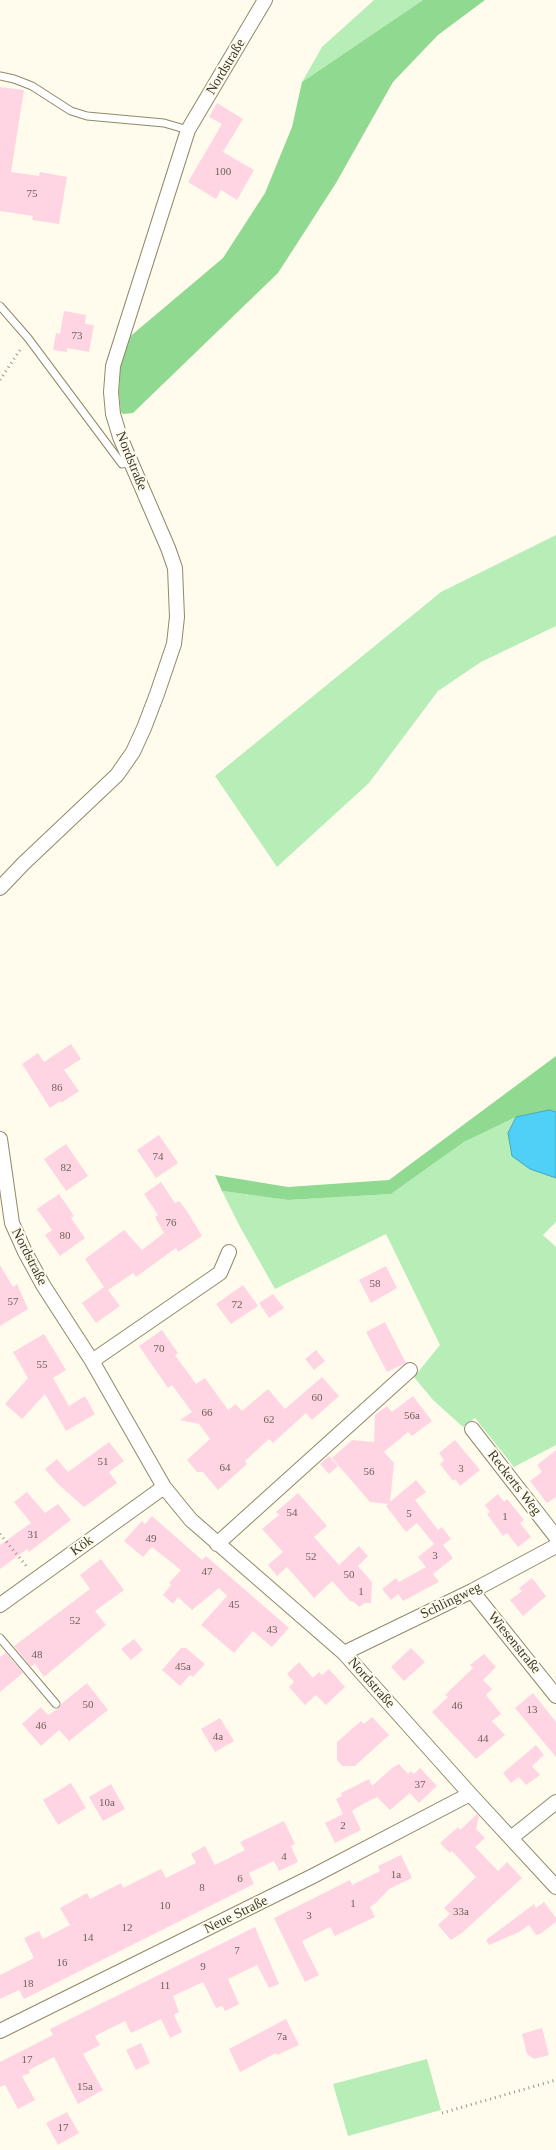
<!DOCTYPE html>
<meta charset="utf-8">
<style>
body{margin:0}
canvas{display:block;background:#fffced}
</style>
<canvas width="556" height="2150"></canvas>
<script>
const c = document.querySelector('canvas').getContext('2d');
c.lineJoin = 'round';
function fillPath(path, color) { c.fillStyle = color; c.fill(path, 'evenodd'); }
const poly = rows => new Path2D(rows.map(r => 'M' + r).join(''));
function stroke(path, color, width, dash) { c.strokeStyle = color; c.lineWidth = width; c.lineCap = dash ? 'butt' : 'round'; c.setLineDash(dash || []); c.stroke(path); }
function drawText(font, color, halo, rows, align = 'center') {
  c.font = font + ' "Times New Roman",serif'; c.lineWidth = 4; c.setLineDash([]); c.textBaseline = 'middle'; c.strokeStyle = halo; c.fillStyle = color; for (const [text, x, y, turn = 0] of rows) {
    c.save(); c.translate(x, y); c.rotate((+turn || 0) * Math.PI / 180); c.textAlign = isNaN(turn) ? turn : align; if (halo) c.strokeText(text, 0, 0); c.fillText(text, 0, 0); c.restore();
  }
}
const green = poly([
 [374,0,423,0,302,82,322,47],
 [556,535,556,626,481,662,438,691,369,783,277,867,215,776,441,592],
 [516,1117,508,1133,552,1177,556,1178,556,1222,543,1235,556,1247,556,1445,514,1467,475,1418,463,1427,433,1400,414,1377,440,1345,386,1234,275,1289,239,1225,222,1191,288,1200,391,1194,464,1142],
 [427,2059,441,2110,348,2136,333,2084]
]);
const forest = poly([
 [423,0,485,0,438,35,393,82,336,183,278,273,133,413,123,414,121,412,119,393,120,368,127,339,223,258,265,193,292,127,302,82],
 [556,1056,556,1112,549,1110,516,1117,464,1142,391,1194,288,1200,222,1191,215,1175,288,1187,389,1180]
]);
const water = poly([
 [549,1110,556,1112,556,1178,530,1169,512,1156,508,1133,516,1117,549,1110]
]);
const building = poly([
 [0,87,24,90,11,172,39,176,40,172,67,177,59,224,32,220,33,216,0,211],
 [217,103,243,119,223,152,254,170,237,200,221,190,216,199,188,182,222,124,209,117],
 [64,311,86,315,85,324,94,325,89,352,67,348,67,352,53,350,56,333,60,334],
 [71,1044,81,1059,64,1070,79,1091,61,1103,60,1101,50,1108,22,1064,38,1053,44,1062],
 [159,1135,178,1163,156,1178,137,1150],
 [66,1144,88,1176,66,1191,44,1159],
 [161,1182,175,1203,179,1201,187,1211,202,1236,178,1252,176,1248,136,1277,133,1273,108,1290,120,1306,96,1323,82,1303,104,1287,85,1259,124,1230,142,1250,164,1233,155,1217,158,1215,144,1194],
 [59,1194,74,1216,71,1218,85,1238,60,1256,45,1235,52,1230,37,1209],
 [0,1265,13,1287,17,1284,28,1309,0,1326],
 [386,1266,397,1288,371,1303,359,1280],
 [243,1285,258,1306,231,1324,216,1304],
 [273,1294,284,1308,269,1318,259,1303],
 [385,1322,406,1363,387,1372,366,1332],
 [162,1330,178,1353,175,1355,196,1384,205,1378,228,1410,236,1404,242,1411,268,1389,285,1409,322,1377,339,1396,312,1420,306,1413,273,1443,269,1439,245,1461,247,1464,218,1490,203,1472,197,1472,187,1460,210,1439,199,1424,180,1420,192,1412,172,1385,168,1388,139,1346],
 [44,1334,66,1370,53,1378,69,1406,85,1396,95,1414,66,1431,45,1394,22,1419,5,1404,28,1378,13,1352],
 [316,1350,325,1361,314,1370,305,1359],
 [413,1396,432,1421,412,1436,408,1432,384,1452,394,1463,390,1502,416,1480,426,1492,415,1500,438,1530,442,1527,451,1539,443,1545,453,1558,433,1574,439,1582,403,1601,398,1594,391,1600,382,1589,396,1578,399,1582,426,1567,418,1557,434,1544,417,1523,406,1532,386,1506,388,1504,370,1502,332,1458,352,1440,374,1442,375,1415,387,1406,392,1412],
 [455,1440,480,1470,460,1486,455,1479,453,1481,440,1464,444,1460,439,1453],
 [109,1442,124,1461,109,1472,117,1483,84,1507,58,1484,45,1469,57,1459,68,1472],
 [556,1450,556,1497,547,1503,530,1481,542,1472,537,1465],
 [329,1456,338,1466,329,1474,320,1464],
 [27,1492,45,1513,58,1504,71,1520,29,1552,27,1549,0,1569,0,1545,31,1523,14,1502],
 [298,1493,327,1526,314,1537,339,1565,359,1546,368,1556,358,1566,372,1582,371,1603,365,1603,359,1607,354,1602,350,1601,332,1581,314,1598,287,1567,277,1576,268,1565,283,1552,262,1529,279,1515,276,1512],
 [498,1494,504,1502,507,1499,524,1520,520,1523,531,1537,518,1547,507,1533,503,1536,487,1514,490,1512,485,1505],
 [152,1516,202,1560,206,1556,289,1628,272,1647,253,1631,234,1653,201,1625,227,1596,219,1588,192,1610,178,1597,173,1604,163,1595,171,1585,169,1583,181,1570,152,1547,143,1557,124,1541,142,1521,145,1524],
 [101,1559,124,1590,95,1611,106,1625,44,1677,35,1664,31,1667,14,1646,90,1589,80,1575],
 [532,1578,546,1596,523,1616,510,1600,522,1591,519,1588],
 [134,1639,143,1650,131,1660,121,1649],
 [181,1648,186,1648,205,1664,193,1677,190,1675,180,1686,162,1670],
 [411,1648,425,1662,404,1681,391,1667],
 [6,1653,23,1673,0,1692,0,1657],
 [484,1654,496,1667,483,1680,492,1689,486,1695,501,1714,492,1721,505,1735,476,1759,432,1712,448,1697,445,1695,473,1668,470,1665],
 [299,1662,313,1678,319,1672,322,1675,329,1669,345,1687,326,1705,316,1695,305,1705,289,1687,294,1682,287,1674],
 [87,1683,108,1710,69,1741,59,1730,41,1746,22,1724,41,1707,48,1715,59,1708,61,1704],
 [533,1693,556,1722,556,1757,515,1708],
 [372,1717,389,1735,355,1766,342,1766,337,1760,337,1742,361,1721,364,1724],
 [220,1718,234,1741,215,1752,201,1729],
 [536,1745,544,1755,532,1766,540,1775,526,1785,519,1777,511,1783,503,1773],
 [399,1764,408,1774,411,1771,414,1774,420,1768,437,1786,419,1803,410,1793,390,1810,377,1797,363,1804,352,1811,361,1830,335,1843,325,1823,343,1814,336,1799,342,1796,341,1793,369,1779,372,1786,392,1768],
 [71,1783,86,1808,58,1825,43,1800],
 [111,1784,125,1809,103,1821,89,1797],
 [477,1814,479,1817,476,1829,485,1838,475,1847,498,1871,507,1862,522,1878,462,1933,451,1940,438,1925,450,1914,444,1908,476,1877,452,1851,450,1853,440,1843,458,1827,460,1830],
 [284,1821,295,1844,291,1846,298,1862,279,1871,274,1861,249,1873,254,1884,24,1999,19,1990,0,1999,0,1975,34,1958,24,1938,39,1931,43,1939,70,1925,60,1908,87,1893,90,1899,121,1883,123,1888,161,1869,166,1878,196,1863,191,1854,205,1846,215,1865,245,1850,240,1842],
 [401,1855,412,1878,389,1889,376,1903,370,1907,375,1917,335,1936,330,1927,302,1941,319,1975,305,1982,274,1918,350,1880,352,1885,380,1871,378,1866],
 [544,1902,556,1918,556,1922,540,1934,536,1935,529,1925,519,1932,489,1945,486,1940,534,1904,536,1908],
 [255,1927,279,1984,269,1988,257,1965,228,1979,239,2004,225,2011,222,2006,216,2008,203,1982,173,1996,179,2012,174,2015,182,2032,170,2038,161,2019,131,2033,125,2021,95,2036,100,2045,83,2054,103,2090,78,2104,54,2057,29,2070,30,2073,22,2076,35,2100,18,2109,5,2085,0,2087,0,2062,53,2035,50,2029],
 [286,2019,299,2045,277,2055,276,2053,240,2072,229,2049],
 [542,2028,549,2055,534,2059,527,2054,522,2034],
 [141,2043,150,2063,136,2070,126,2050],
 [67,2112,79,2133,58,2145,46,2123]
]);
const path = poly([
 [0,380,22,347],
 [0,1534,28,1568],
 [442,2113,556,2080]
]);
const service = poly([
 [0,76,14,79,32,86,71,111,87,116,164,123,188,130],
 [0,306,28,338,122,464,130,462],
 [0,1638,56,1704]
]);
const minor = poly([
 [0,888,24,863,117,775,133,752,144,728,157,694,174,644,177,617,175,568,168,548,120,437,113,414,111,392,113,366,188,130,265,0],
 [0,1139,12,1223,25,1252,43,1285,92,1361,164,1487,191,1520,344,1653,470,1794,556,1887],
 [92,1361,220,1273,229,1252],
 [472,1429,556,1537],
 [217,1544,410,1370],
 [472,1591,556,1696],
 [0,1605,164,1487],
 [344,1653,472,1591,556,1546],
 [511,1838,556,1802],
 [0,2031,313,1876,470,1794]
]);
const numberNames = [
 ["100",223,172],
 ["75",32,194],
 ["73",77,336],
 ["86",57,1088],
 ["74",158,1157],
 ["82",66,1168],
 ["76",171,1223],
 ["80",65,1236],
 ["58",375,1284],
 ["57",13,1302],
 ["72",237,1305],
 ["70",159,1349],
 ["55",42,1365],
 ["60",317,1398],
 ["66",207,1413],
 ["56a",412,1416],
 ["62",269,1420],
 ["51",103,1462],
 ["64",225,1468],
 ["3",461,1469],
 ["56",369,1472],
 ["54",292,1513],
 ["5",409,1514],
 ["1",505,1517],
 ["31",33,1535],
 ["49",151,1539],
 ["3",435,1556],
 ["52",311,1557],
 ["47",207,1572],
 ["50",349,1575],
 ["1",361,1592],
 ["45",234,1605],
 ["52",75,1621],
 ["43",272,1630],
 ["48",37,1655],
 ["45a",183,1667],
 ["50",88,1705],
 ["46",457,1706],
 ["13",532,1710],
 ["46",41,1726],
 ["4a",218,1737],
 ["44",483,1739],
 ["37",420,1785],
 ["10a",107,1803],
 ["2",343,1826],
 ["4",284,1857],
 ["1a",396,1875],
 ["6",240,1879],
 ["8",202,1888],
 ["1",353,1904],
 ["10",165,1906],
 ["33a",461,1912],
 ["3",309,1916],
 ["12",127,1928],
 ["14",88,1938],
 ["7",237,1951],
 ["16",62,1963],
 ["9",203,1967],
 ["18",28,1984],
 ["11",165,1986],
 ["7a",282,2037],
 ["17",27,2060],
 ["15a",85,2087],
 ["17",63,2128]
];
const streetNames = [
 ["Nordstraße",226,67,-59],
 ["Nordstraße",131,461,68],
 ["Nordstraße",29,1257,63],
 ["Reckerts Weg",514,1483,52],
 ["Kök",82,1546,-36],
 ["Schlingweg",451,1601,-26],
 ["Wiesenstraße",514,1643,51],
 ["Nordstraße",371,1683,48],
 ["Neue Straße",236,1915,-26]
];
fillPath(green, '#b7eeb7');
fillPath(forest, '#90d991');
fillPath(water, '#4fd1f7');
stroke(water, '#4aa4ba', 1);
fillPath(building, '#ffd5e3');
stroke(service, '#918967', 9);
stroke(minor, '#918967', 16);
stroke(path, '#989586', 3, [1, 4]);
stroke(service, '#fff', 7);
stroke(minor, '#fff', 14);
drawText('11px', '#6e615a', null, numberNames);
drawText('14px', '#3e3a2c', '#fffced', streetNames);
</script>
